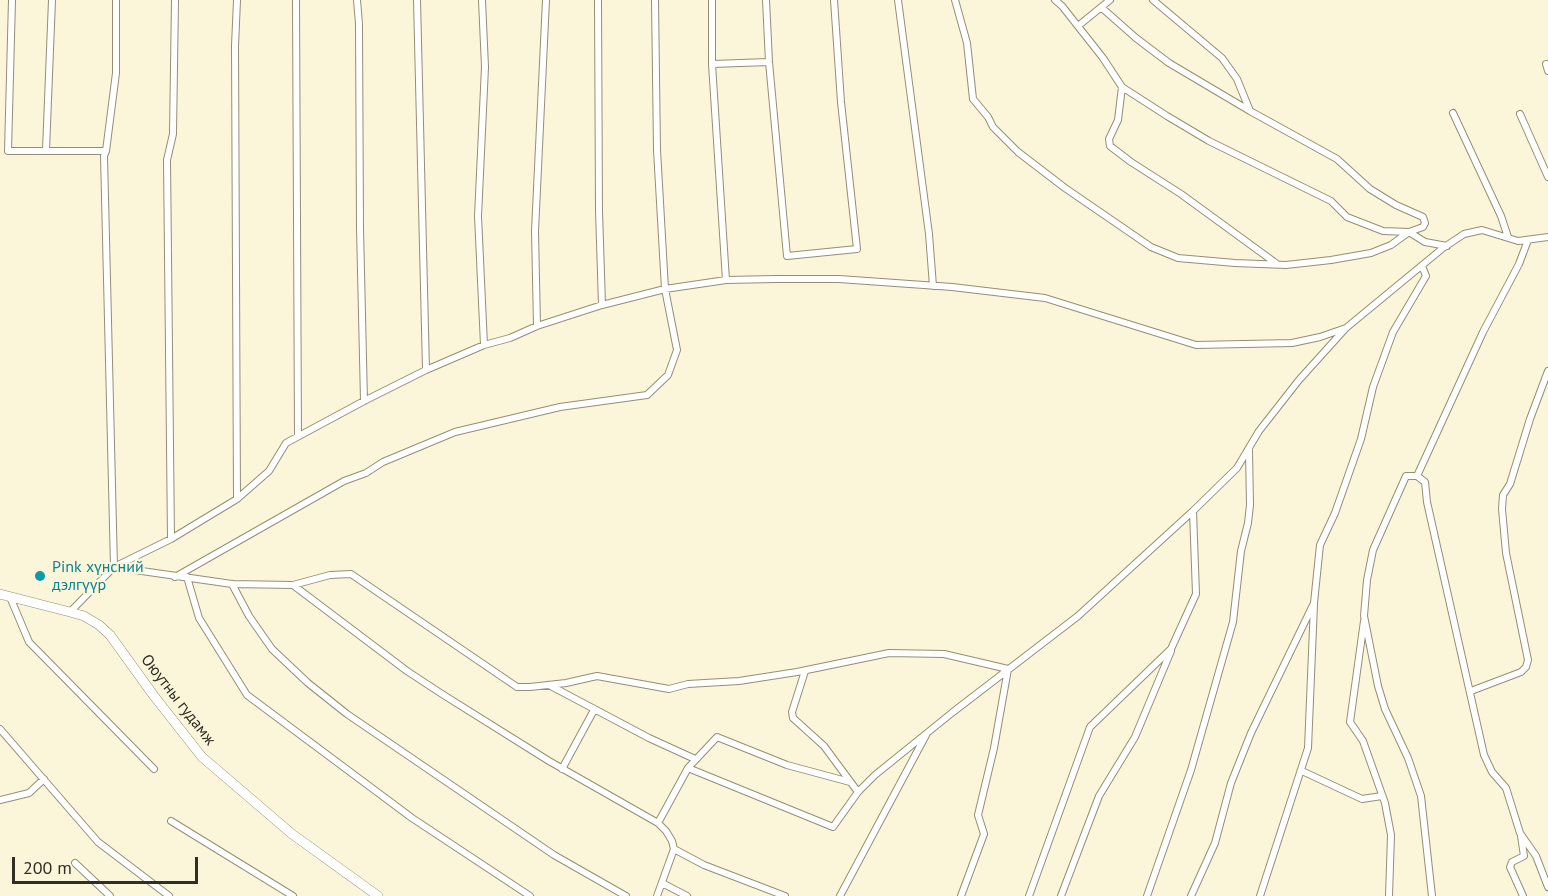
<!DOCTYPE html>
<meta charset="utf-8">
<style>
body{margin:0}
#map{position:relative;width:1548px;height:896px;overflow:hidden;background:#fbf6da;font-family:"PT Sans",sans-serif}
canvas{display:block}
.scale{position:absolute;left:12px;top:857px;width:186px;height:27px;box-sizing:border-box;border:3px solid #312f25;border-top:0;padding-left:8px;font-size:18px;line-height:21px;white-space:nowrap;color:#312f25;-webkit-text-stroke:4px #fbf6da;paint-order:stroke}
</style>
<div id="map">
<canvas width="1548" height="896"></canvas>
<div class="scale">200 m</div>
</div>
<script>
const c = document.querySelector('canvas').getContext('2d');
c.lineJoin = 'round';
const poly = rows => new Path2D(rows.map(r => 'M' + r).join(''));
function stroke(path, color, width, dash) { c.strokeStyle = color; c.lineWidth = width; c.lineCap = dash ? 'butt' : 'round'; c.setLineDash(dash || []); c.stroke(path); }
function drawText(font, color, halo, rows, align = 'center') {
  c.font = font + ' "PT Sans",sans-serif'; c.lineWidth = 4.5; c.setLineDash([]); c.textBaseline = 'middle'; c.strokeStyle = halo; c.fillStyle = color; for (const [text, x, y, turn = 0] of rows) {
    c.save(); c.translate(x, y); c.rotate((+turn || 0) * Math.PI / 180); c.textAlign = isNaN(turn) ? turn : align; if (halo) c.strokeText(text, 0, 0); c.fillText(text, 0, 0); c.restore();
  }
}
const street = poly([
 [12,0,8,151,106,151],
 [116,0,116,73,106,151,104,156,114,567,171,539,237,499,269,471,286,443,364,401,426,370,484,345,510,338,537,326,602,305,665,289,726,280,776,279,839,279,952,287,1045,298,1196,345,1292,343,1320,337,1346,328,1443,248,1464,234,1482,230,1518,241,1548,237],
 [296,0,298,436],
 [357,0,359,24,360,228,364,401],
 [417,0,426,370],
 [482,0,485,67,478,216,484,345],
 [598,0,599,211,602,305],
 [712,0,712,64,726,280],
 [766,0,769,62,787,256,857,249,841,102,834,0],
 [898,0,929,234,933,286],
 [955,0,967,43,973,99,988,117,993,127,1018,152,1065,188,1151,247,1178,258,1235,263,1286,265,1331,260,1371,253,1391,245,1409,232,1425,242,1447,246],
 [1055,0,1062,6,1103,58,1122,87,1167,116,1209,141,1331,201,1347,217,1383,231,1409,232,1423,227,1425,223,1423,217,1396,205,1370,189,1337,159,1250,111],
 [1102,8,1136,38,1169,63,1250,111,1237,79,1222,58,1153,0],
 [1078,26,1110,0],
 [712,64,769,62],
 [1546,64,1548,71],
 [1122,87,1118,120,1109,139,1110,146,1131,162,1181,194,1277,264],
 [1453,113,1501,216,1508,237],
 [1520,114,1548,177],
 [46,150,52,0],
 [537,326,535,231,546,0],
 [1417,476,1425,482,1427,502,1484,755,1492,772,1506,788,1520,833,1536,856,1548,887],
 [237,499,235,46,237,0],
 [171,539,167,160,173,134,175,0],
 [175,577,344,481,366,473,383,462,455,432,560,407,647,395,668,375,677,350,665,289,657,150,655,0],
 [187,577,199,618,247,695,412,818,530,896],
 [232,584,249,616,272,649,308,683,347,714,554,855,626,896],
 [293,585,330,575,351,574,517,687,530,687,566,683,597,676,669,689,688,684,739,681,797,672,889,653,944,654,1008,669,994,748,978,815,984,834,961,896],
 [10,597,29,642,154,769],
 [70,612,114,567,232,584,293,585,407,671,442,694,549,761,658,823,666,831,672,841,674,849,704,865,785,896],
 [1364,621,1350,722,1363,741,1385,803,1391,835,1389,896],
 [805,671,792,712,793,718,824,746,858,792],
 [549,685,649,738,695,759],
 [1471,691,1521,672,1526,667,1528,660,1506,553,1502,509,1503,495,1510,484,1530,419,1548,371],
 [0,729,98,842,169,896],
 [688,768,833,827,858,792,875,775,953,712,1078,616,1193,511],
 [562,769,594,710],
 [1302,771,1362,799,1382,796],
 [0,800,29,793,44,779],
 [171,821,293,896],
 [658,823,688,768,717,737,787,765,850,782],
 [1521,836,1524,856,1512,862,1510,867,1523,896],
 [75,863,110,896],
 [662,883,687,896],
 [657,896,674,849],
 [840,896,926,735],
 [1029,896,1090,727,1171,649,1196,594,1193,511,1237,468,1259,431,1299,380,1345,329],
 [1061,896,1099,796,1135,737,1171,651],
 [1147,896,1191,770,1233,622,1241,551,1248,523,1250,505,1249,450],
 [1191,896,1215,843,1231,783,1251,733,1314,603,1320,545,1335,513,1361,439,1373,387,1393,332,1426,276,1422,266],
 [1260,896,1308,748,1314,604],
 [1432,896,1421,796,1408,758,1385,709,1378,686,1364,616,1367,580,1373,550,1406,476,1417,476,1483,332,1519,264,1528,240]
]);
const secondary = poly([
 [0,594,70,612,84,616,99,625,110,635,154,696,202,757,292,834,378,896]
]);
const markers = [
 [40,576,6,"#0f9aa8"]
];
const cultureNames = [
 ["Pink хүнсний",52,567],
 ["дэлгүүр",52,585]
];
const streetNames = [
 ["Оюутны гудамж",178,700,52]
];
stroke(street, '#938f75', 8);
stroke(secondary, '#938f75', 10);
stroke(street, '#fff', 6);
stroke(secondary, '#fff', 9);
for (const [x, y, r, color] of markers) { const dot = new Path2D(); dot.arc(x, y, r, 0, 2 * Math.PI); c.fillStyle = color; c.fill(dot); stroke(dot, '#fbf6da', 2); }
drawText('16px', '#0d838f', '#fbf6da', cultureNames, 'left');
drawText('16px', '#312f25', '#fbf6da', streetNames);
</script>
